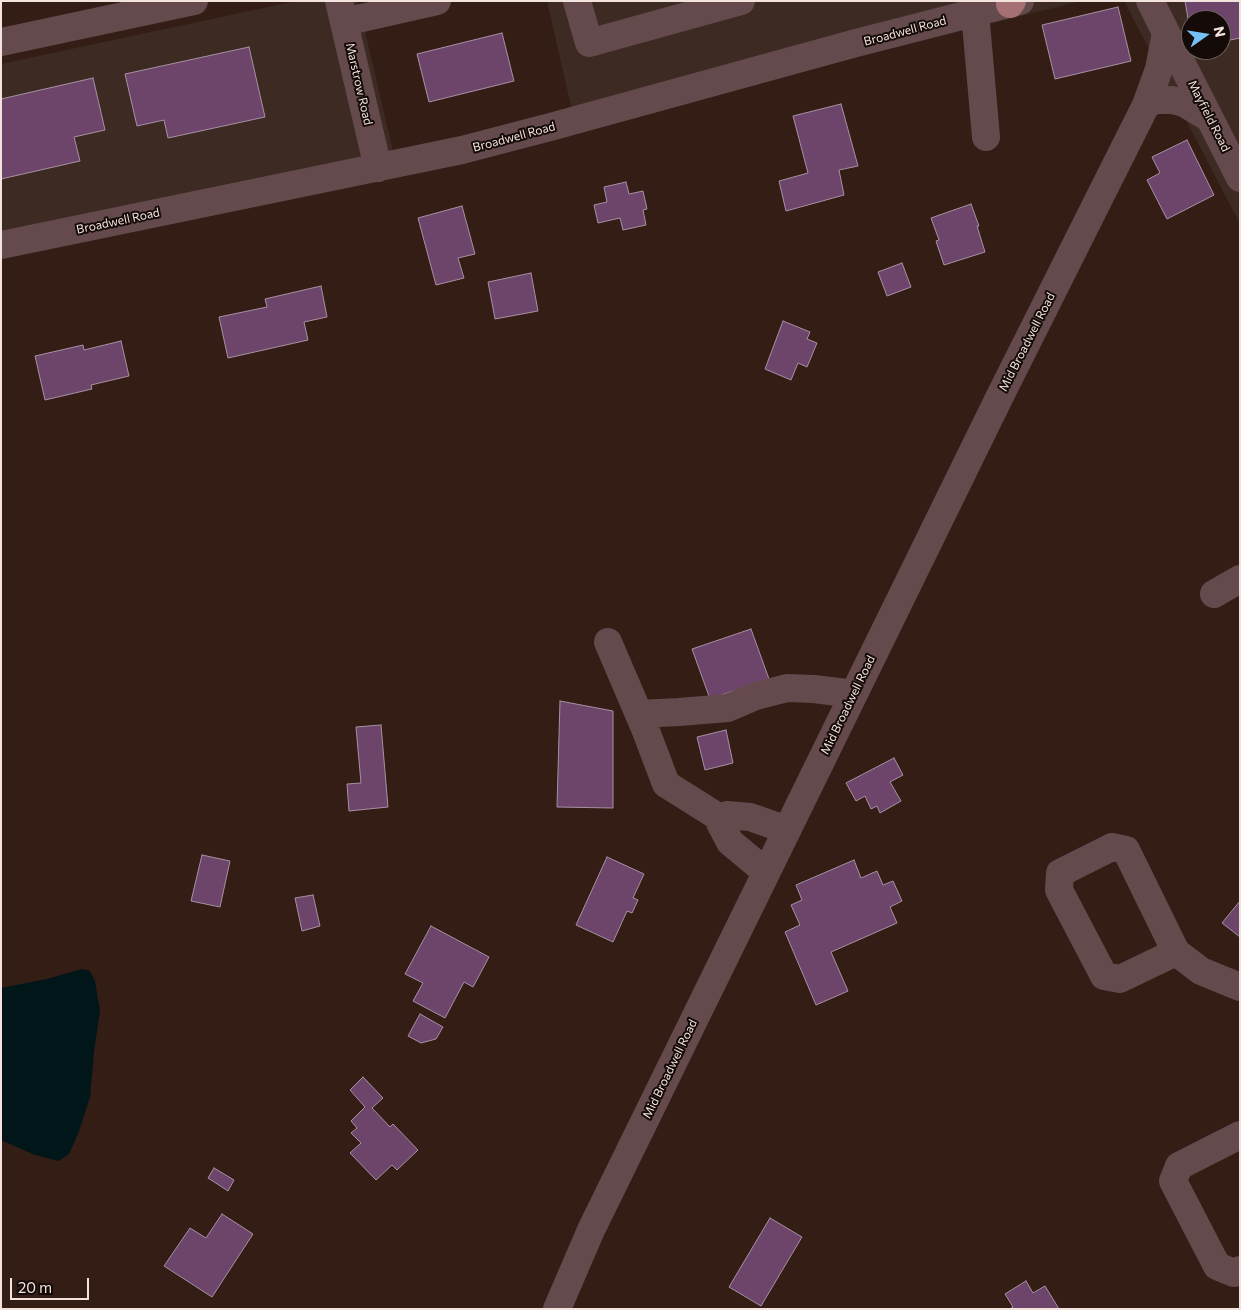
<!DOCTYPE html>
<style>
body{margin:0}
#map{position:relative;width:1241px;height:1310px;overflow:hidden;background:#331d15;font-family:Commissioner,sans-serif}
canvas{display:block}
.frame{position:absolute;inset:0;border:2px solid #f3e3dd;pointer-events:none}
.north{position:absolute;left:1181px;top:10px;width:50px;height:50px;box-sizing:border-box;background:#140a07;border:1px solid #6d615d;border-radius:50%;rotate:77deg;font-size:14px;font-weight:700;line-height:20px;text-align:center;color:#f3e3dd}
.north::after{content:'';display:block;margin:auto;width:18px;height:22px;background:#73c1f6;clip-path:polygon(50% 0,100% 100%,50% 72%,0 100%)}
.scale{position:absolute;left:10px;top:1278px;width:79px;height:22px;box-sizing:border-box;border:2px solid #f3e3dd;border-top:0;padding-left:6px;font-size:15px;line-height:18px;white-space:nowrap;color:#f3e3dd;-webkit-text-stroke:4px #140a07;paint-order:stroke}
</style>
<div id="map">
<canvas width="1241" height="1310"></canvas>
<div class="frame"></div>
<div class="north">N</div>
<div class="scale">20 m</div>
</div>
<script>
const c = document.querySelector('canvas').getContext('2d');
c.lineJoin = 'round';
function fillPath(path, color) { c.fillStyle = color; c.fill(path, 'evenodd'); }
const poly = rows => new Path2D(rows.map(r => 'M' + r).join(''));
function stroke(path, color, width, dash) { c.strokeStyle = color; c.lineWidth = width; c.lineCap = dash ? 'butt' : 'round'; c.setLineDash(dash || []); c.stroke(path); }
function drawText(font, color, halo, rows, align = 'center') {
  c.font = font + ' Commissioner,sans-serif'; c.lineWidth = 4; c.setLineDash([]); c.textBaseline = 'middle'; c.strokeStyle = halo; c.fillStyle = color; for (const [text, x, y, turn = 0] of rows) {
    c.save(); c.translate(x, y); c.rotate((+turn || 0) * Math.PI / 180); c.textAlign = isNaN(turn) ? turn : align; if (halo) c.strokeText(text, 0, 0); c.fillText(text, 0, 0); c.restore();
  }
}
const commercial = poly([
 [296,1,358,1,396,164,1,243,1,64],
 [547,1,1081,1,576,128],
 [1124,1,1240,1,1240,224],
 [1191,20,1221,20,1221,50,1191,50]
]);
const water = poly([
 [82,969,90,971,95,981,100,1011,94,1052,90,1097,78,1134,69,1154,59,1161,35,1155,1,1140,1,988,47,979]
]);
const building = poly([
 [1185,1,1240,1,1240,38,1230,40,1227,24,1221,25,1221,20,1191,20,1191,30,1190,30,1185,1],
 [1118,7,1131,61,1055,79,1042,25,1118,7],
 [502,33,514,81,429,102,417,54,502,33],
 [249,47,265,117,168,138,164,120,137,126,125,74,249,47],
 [93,78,105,130,74,137,80,161,1,179,1,99,93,78],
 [841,104,858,166,839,170,844,195,786,211,779,181,808,173,793,116,841,104],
 [1187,140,1214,195,1167,219,1147,180,1160,173,1152,157,1187,140],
 [626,182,629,194,643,191,647,209,643,210,646,225,623,230,620,218,598,223,594,205,607,202,604,187,626,182],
 [971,204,979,226,977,226,985,252,944,265,936,241,939,240,931,218,971,204],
 [462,206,475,254,458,258,464,278,436,285,418,218,462,206],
 [902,263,911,287,887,296,878,272,902,263],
 [531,273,538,311,495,319,488,282,531,273],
 [321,286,327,317,304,322,308,340,228,358,219,317,267,307,265,299,321,286],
 [783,321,810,332,807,339,817,343,807,367,798,363,791,380,765,369,783,321],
 [121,341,129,376,91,385,92,389,45,400,35,356,83,345,84,350,121,341],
 [751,629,769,679,710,699,692,649,751,629],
 [560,701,613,711,613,808,557,807,560,701],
 [381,725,388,807,349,811,347,784,361,783,356,727,381,725],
 [726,730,733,763,705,770,697,737,726,730],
 [894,758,903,775,890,782,901,801,880,813,877,806,871,809,865,796,856,801,846,783,894,758],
 [202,855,230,861,220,907,191,901,202,855],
 [607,857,644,874,633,898,638,900,632,913,627,911,613,942,576,925,607,857],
 [854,860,861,878,877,871,883,885,893,881,902,901,890,907,897,923,831,952,848,991,816,1005,785,932,800,925,791,905,802,900,796,885,854,860],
 [313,895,320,926,302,931,295,898,313,895],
 [1240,901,1240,937,1222,923,1240,901],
 [431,926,489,957,473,987,464,982,445,1018,413,1001,423,983,405,974,431,926],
 [420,1014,443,1027,436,1039,421,1043,408,1036,420,1014],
 [363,1077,383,1098,372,1108,390,1127,393,1124,418,1150,397,1170,392,1165,376,1180,350,1153,361,1143,351,1133,357,1128,351,1121,365,1107,350,1090,363,1077],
 [214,1168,234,1180,228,1191,208,1178,214,1168],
 [222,1214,253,1234,212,1297,164,1266,190,1228,206,1238,222,1214],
 [770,1218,802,1237,761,1306,729,1287,770,1218],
 [1026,1281,1033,1293,1045,1286,1059,1309,1010,1309,1013,1307,1005,1294,1026,1281]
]);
const minor = poly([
 [339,1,378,168],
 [577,1,589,43,741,1],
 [972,1,975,12,986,137],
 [1150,1,1240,178],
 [344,22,437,1],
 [1,42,194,1],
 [1146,105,1155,100,1172,100,1184,103,1209,118],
 [1,245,462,150,554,126,856,43,1020,1],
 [1214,594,1240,579],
 [608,642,646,731,666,784,720,818],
 [639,714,679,712,728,708,756,696,787,688,814,689,854,694],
 [766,872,730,842,720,823,720,818,727,815,750,817,787,830],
 [1176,952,1120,979,1104,976,1059,890,1060,873,1112,847,1126,850,1176,952,1201,971,1240,987],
 [1240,1135,1179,1166,1173,1181,1217,1266,1234,1273,1240,1270],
 [557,1309,591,1230,1000,396,1146,105,1159,69,1166,33]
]);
const major = poly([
 [1010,4,1012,1]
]);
const streetNames = [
 ["Broadwell Road",905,31,-15],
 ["Marstrow Road",359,84,77],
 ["Mayfield Road",1209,116,63],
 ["Broadwell Road",514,137,-15],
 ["Broadwell Road",118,221,-12],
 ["Mid Broadwell Road",1027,342,-63],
 ["Mid Broadwell Road",848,705,-64],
 ["Mid Broadwell Road",670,1069,-64]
];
fillPath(commercial, '#3c2a23');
fillPath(water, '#001619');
fillPath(building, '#6e456a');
stroke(building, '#a791a4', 1);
stroke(minor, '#644a4c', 28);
stroke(major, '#a47073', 28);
drawText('12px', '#f3e3dd', '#140a07', streetNames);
</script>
